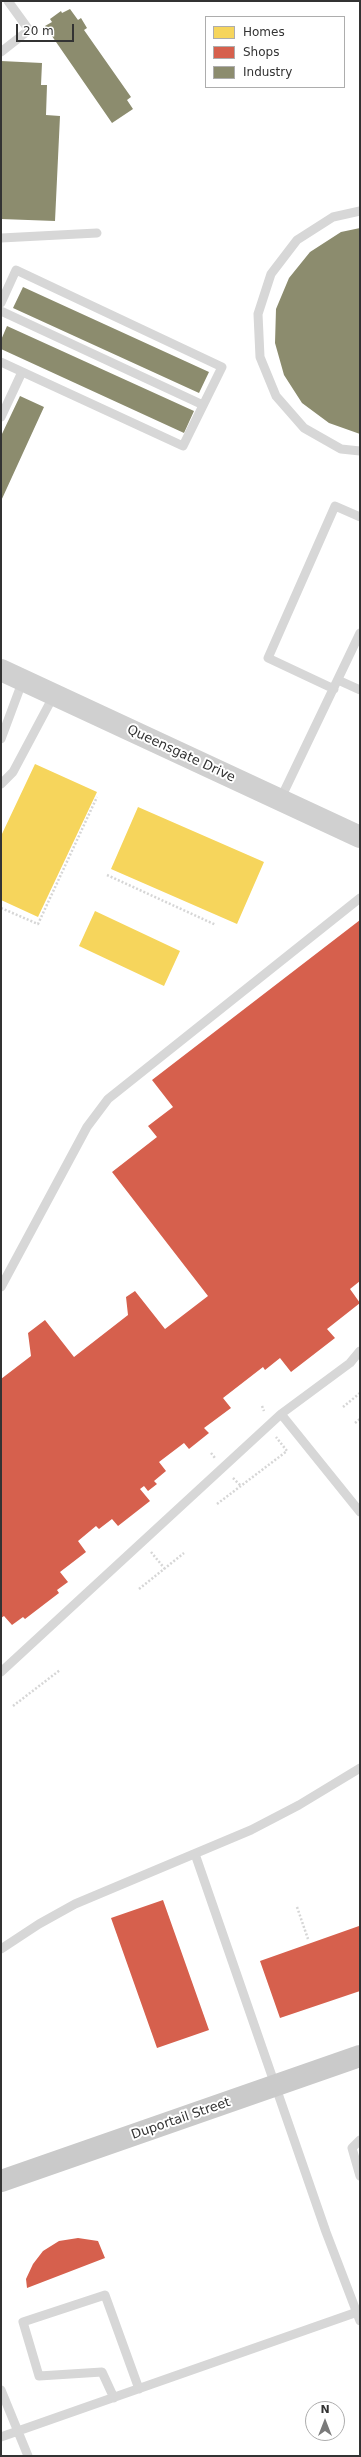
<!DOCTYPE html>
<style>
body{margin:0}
#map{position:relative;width:361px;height:2457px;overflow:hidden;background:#fff;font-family:"DejaVu Sans",sans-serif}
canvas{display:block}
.frame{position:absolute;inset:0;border:2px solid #333;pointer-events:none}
.legend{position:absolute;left:205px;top:16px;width:140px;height:72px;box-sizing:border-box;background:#fff;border:1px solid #adadad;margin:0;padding:5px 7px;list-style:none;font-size:12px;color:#333}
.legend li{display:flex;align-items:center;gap:8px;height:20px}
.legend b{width:20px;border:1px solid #adadad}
.north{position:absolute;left:305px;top:2401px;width:40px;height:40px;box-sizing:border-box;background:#fff;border:1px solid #adadad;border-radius:50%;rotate:0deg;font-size:11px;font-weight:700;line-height:16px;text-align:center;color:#333}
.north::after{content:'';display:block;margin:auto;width:14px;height:18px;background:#7a7a7a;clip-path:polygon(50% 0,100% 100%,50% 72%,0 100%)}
.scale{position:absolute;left:16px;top:24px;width:58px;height:18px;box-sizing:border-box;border:2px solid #333;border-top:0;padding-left:5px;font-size:12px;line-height:14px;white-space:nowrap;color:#333;-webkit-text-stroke:3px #fff;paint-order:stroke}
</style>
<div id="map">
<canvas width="361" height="2457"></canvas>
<div class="frame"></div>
<ul class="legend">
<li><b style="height:11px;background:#f6d55c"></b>Homes</li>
<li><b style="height:11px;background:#d6604d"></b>Shops</li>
<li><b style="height:11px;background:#8c8c6e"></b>Industry</li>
</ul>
<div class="north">N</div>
<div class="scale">20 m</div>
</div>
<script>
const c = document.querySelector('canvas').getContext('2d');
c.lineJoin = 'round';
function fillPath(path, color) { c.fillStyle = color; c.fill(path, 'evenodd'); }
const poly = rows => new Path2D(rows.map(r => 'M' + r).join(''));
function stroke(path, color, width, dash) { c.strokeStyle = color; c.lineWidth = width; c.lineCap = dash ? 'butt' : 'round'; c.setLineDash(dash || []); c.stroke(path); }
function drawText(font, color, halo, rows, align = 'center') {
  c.font = font + ' "DejaVu Sans",sans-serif'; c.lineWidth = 4; c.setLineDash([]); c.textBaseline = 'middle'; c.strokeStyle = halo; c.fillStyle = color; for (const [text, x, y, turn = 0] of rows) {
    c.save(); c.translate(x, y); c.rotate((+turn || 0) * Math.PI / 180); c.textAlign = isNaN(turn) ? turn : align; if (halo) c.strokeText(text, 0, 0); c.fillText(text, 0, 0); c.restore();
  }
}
const homes = poly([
 [35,764,97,792,38,917,1,900,1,836],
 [138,807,264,862,237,924,111,869],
 [95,911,180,951,164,986,79,946]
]);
const shops = poly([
 [360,920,360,1281,350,1289,360,1303,327,1329,335,1338,291,1372,280,1358,265,1370,263,1367,223,1398,231,1408,204,1428,209,1433,189,1449,184,1443,159,1462,166,1471,154,1481,157,1484,148,1491,144,1486,140,1489,150,1501,118,1526,112,1519,99,1529,96,1526,78,1541,86,1552,60,1572,68,1582,57,1590,59,1593,25,1619,23,1617,12,1625,4,1616,1,1618,1,1379,31,1356,28,1333,45,1320,74,1357,128,1315,126,1297,135,1291,165,1329,208,1296,112,1172,157,1137,148,1126,173,1107,152,1080],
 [163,1900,209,2030,157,2048,111,1918],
 [359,1926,360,1991,280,2018,260,1961],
 [78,2238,98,2241,105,2258,27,2288,26,2279,33,2264,43,2251,59,2241]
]);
const industry = poly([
 [70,9,78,20,81,18,87,28,84,30,131,97,127,100,133,109,112,123,45,26,52,22,50,19,61,11,62,13],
 [1,61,42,63,41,85,47,85,46,115,60,116,55,221,1,219],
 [360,228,360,434,329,423,302,403,284,375,275,343,276,309,289,278,310,252,341,232],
 [23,287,209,372,199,393,13,308],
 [7,326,194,411,184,433,1,349,1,340],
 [20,396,44,407,1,501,1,436]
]);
const path = poly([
 [107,875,216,925],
 [1,908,38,924,97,797],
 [262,1406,264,1411],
 [343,1407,360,1393],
 [355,1423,360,1419],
 [211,1453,215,1458],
 [233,1478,241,1486],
 [217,1504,287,1451,276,1437],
 [151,1552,165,1569],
 [139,1589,184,1553],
 [13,1706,60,1670],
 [297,1907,308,1939]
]);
const lane = poly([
 [1,52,29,30,8,1],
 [360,211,333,217,297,240,271,274,258,314,260,357,276,396,304,428,341,449,360,451],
 [1,238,97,233],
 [1,303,16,270,222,367,183,446,1,362],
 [1,311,203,405],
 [1,417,22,372],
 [338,680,360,690],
 [334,689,268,658,335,506,360,517],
 [1,739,23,680],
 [1,784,13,772,54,695],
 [280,800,360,633],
 [1,1287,87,1127,108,1099,360,898],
 [281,1414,360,1512],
 [1,1672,281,1414,350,1363,360,1351],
 [195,1854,326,2232,360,2321],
 [1,1949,39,1924,75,1904,251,1830,299,1805,360,1768],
 [360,2140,352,2148,360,2176],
 [1,2390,28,2456],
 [114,2398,102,2372,39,2376,23,2322,105,2295,139,2389],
 [1,2437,360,2311]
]);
const secondary = poly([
 [1,670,360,837]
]);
const primary = poly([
 [1,2181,360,2056]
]);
const streetNames = [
 ["Queensgate Drive",181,754,25],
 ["Duportail Street",181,2119,-19]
];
fillPath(homes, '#f6d55c');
fillPath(shops, '#d6604d');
fillPath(industry, '#8c8c6e');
stroke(path, '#d6d6d6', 2.5, [2, 2]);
stroke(lane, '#d7d7d7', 9);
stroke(secondary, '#d0d0d0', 22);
stroke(primary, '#cacaca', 22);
drawText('13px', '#333', '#fff', streetNames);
</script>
